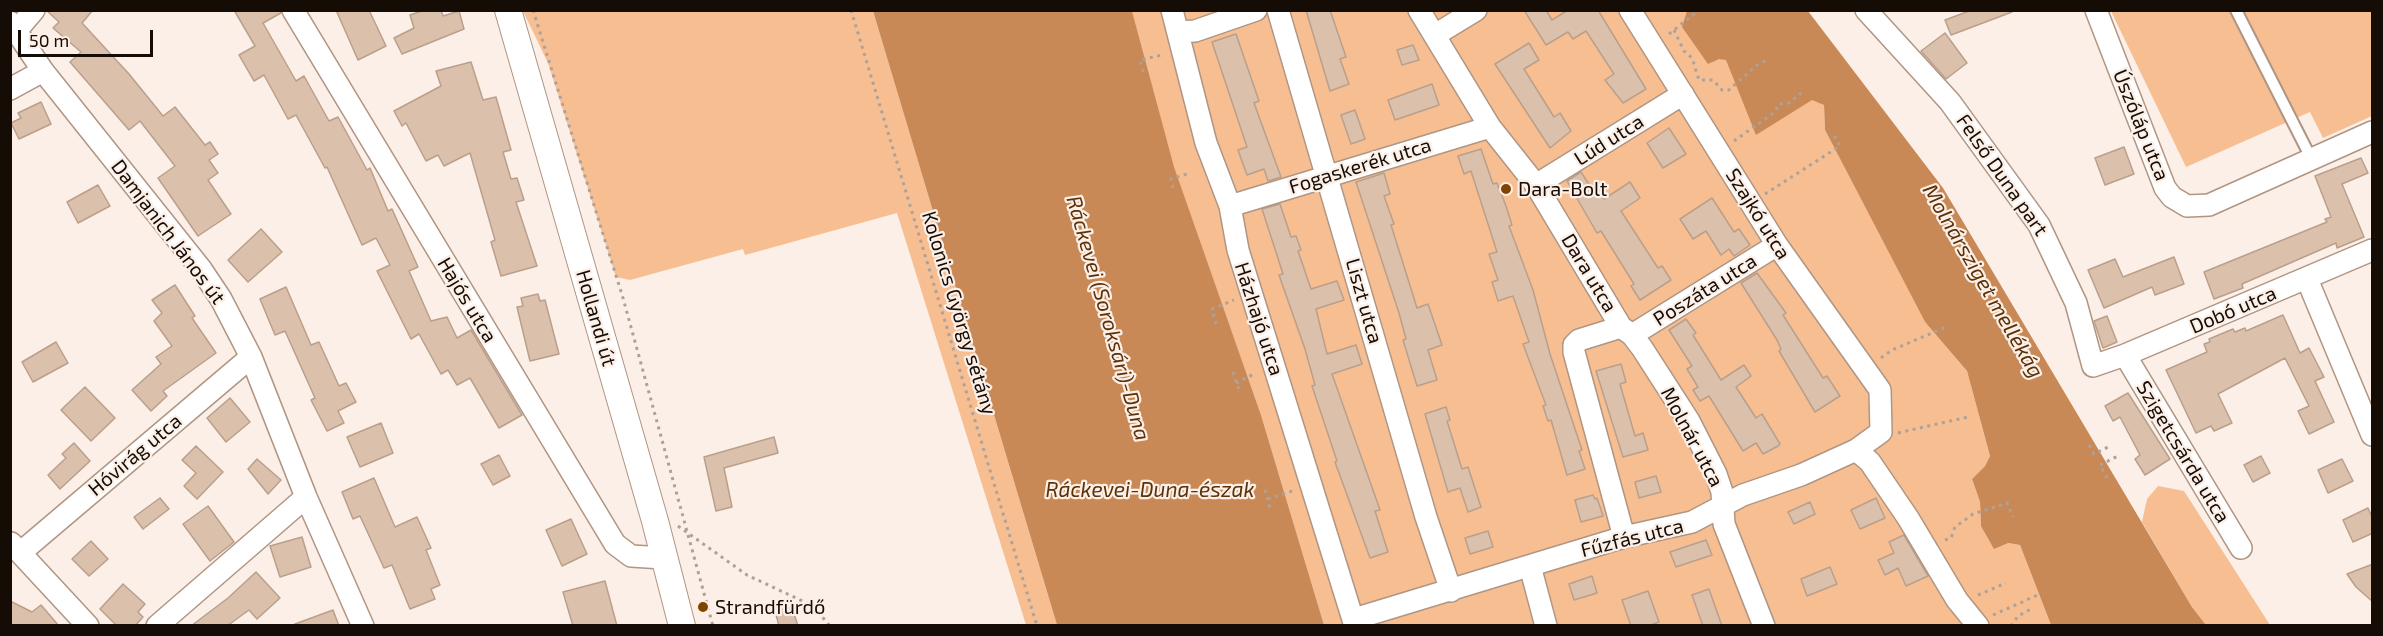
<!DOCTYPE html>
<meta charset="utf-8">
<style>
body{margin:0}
#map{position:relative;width:2383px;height:636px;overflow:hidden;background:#fbefe7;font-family:"Exo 2",sans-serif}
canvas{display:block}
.frame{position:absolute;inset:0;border:12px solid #150c05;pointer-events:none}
.scale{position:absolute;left:18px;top:30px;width:135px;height:27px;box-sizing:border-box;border:3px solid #150c05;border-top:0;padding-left:8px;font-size:18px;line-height:21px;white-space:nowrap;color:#150c05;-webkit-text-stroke:4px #fbefe7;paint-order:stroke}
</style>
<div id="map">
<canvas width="2383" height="636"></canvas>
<div class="frame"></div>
<div class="scale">50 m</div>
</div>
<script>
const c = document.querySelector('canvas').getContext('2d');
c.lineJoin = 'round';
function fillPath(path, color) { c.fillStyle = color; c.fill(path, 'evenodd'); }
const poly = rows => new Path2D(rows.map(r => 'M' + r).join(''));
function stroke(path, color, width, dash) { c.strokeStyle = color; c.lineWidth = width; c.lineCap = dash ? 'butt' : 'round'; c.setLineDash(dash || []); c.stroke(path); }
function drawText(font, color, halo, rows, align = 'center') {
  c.font = font + ' "Exo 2",sans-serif'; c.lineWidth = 4.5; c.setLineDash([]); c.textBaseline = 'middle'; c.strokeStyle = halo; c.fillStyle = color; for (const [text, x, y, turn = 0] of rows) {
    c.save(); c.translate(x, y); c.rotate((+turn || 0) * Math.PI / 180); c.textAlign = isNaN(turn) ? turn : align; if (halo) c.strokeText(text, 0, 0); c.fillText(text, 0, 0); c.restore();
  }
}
const green = poly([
 [523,11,873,11,1057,625,1026,625,897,213,745,255,743,249,630,280,616,277,548,63],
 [1132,11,1747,11,1824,105,1825,130,1925,322,1967,371,1990,456,1985,466,1972,479,1980,502,1981,526,2008,543,2020,545,2051,625,1324,625,1261,415,1173,167],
 [2111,11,2372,11,2372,116,2323,138,2310,112,2186,167],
 [2158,486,2184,491,2270,625,2206,625,2192,607,2142,522,2147,499]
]);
const water = poly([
 [873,11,1132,11,1174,167,1261,415,1324,625,1057,625],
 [1687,11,1808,11,1943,188,2192,607,2206,625,2051,625,2020,545,2008,543,1994,549,1981,526,1980,502,1972,479,1985,466,1990,456,1967,371,1925,322,1825,130,1824,105,1812,100,1756,135,1726,60,1719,59,1708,64,1682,27]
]);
const building = poly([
 [46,10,93,10,82,23,129,74,163,116,175,107,205,145,210,142,218,154,209,160,218,173,208,180,231,214,198,236,158,178,175,166,140,121,129,130,70,62,81,52,53,28,59,22,46,10],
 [234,10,280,10,281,13,263,23,296,81,304,76,329,121,338,117,367,170,370,168,388,211,392,209,418,267,409,271,431,321,447,317,457,338,471,330,522,415,499,428,470,378,457,385,448,370,441,374,419,334,411,339,377,271,390,265,376,238,362,245,327,167,325,168,296,115,288,119,264,75,254,81,239,55,255,46,234,10],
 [336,10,369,10,386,46,358,60,336,10],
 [425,10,441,10,443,16,459,11,464,29,402,54,394,38,414,28,410,15,425,10],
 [1306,10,1330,10,1346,57,1340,59,1349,84,1330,91,1306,10],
 [1524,10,1546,10,1552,20,1568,10,1598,10,1646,89,1623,103,1605,80,1614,74,1586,31,1573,39,1568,32,1546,45,1524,10],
 [1972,10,2011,10,2012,12,1951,35,1945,20,1972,10],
 [1945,33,1967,63,1946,79,1921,51,1945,33],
 [1236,34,1259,101,1254,103,1281,177,1268,181,1264,169,1247,175,1238,150,1247,147,1212,42,1236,34],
 [1529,43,1539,60,1524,69,1554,117,1560,113,1571,131,1550,148,1495,64,1529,43],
 [1413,45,1419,60,1402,65,1397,50,1413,45],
 [471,62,483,100,496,97,511,150,503,152,511,179,517,178,524,200,516,202,537,266,501,276,491,242,495,240,470,153,444,166,438,155,426,161,406,123,402,126,394,111,441,86,436,71,471,62],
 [1432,84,1439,105,1395,120,1388,100,1432,84],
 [41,102,51,124,19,139,11,123,21,118,18,113,41,102],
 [1355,110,1365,139,1351,144,1341,115,1355,110],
 [1669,128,1686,154,1663,168,1647,143,1669,128],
 [2124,147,2134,174,2105,185,2095,158,2124,147],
 [1481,149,1493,184,1497,183,1506,206,1512,225,1509,226,1533,290,1550,354,1582,450,1579,451,1585,469,1567,475,1551,420,1548,421,1543,406,1546,405,1523,344,1529,342,1513,296,1498,301,1492,282,1498,280,1489,254,1497,252,1471,171,1464,174,1458,156,1481,149],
 [2361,158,2368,173,2342,184,2364,237,2337,248,2336,243,2242,284,2243,288,2214,299,2204,272,2327,222,2325,219,2331,217,2315,176,2361,158],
 [1581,172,1597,197,1601,194,1604,199,1630,182,1640,198,1621,211,1658,268,1662,266,1671,280,1640,300,1631,286,1634,284,1601,231,1597,233,1567,181,1581,172],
 [1384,173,1390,194,1384,196,1394,224,1391,225,1417,308,1428,304,1442,345,1428,350,1437,380,1417,386,1403,340,1406,339,1399,313,1356,182,1384,173],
 [98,185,110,206,78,223,67,202,98,185],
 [1712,198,1734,232,1739,229,1750,245,1734,256,1729,249,1721,255,1706,231,1693,239,1680,219,1712,198],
 [1280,204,1291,237,1296,236,1301,250,1298,251,1311,289,1337,281,1344,300,1316,309,1327,354,1356,345,1362,364,1332,374,1380,510,1375,511,1388,552,1370,558,1335,462,1337,461,1312,386,1315,385,1305,349,1279,275,1283,274,1262,209,1280,204],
 [261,229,282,252,248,282,228,260,261,229],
 [2174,257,2184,284,2155,295,2152,287,2104,308,2088,270,2115,259,2123,277,2174,257],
 [1757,273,1786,313,1783,315,1823,378,1827,376,1840,396,1815,412,1779,351,1781,349,1777,340,1741,283,1757,273],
 [175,285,195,316,192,318,216,353,163,391,167,396,151,411,132,390,161,364,156,357,172,346,154,321,162,313,152,300,175,285],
 [286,287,311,345,319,342,339,386,346,383,356,402,338,411,344,423,327,431,311,400,315,398,285,331,275,335,260,299,286,287],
 [538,294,540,301,545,300,559,354,530,361,517,307,523,306,521,298,538,294],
 [2283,315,2300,353,2309,348,2324,377,2315,381,2334,422,2309,434,2298,411,2309,406,2285,358,2218,394,2232,423,2214,431,2211,426,2196,433,2166,370,2207,352,2204,344,2210,342,2209,339,2233,329,2235,332,2245,328,2246,331,2283,315],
 [2107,316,2117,342,2103,348,2094,321,2107,316],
 [1686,319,1696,333,1693,335,1721,380,1744,365,1751,376,1736,387,1756,418,1762,414,1780,444,1778,446,1763,454,1756,443,1743,451,1709,396,1700,401,1693,390,1698,387,1687,369,1692,366,1669,330,1686,319],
 [56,342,68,363,33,382,22,362,56,342],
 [1621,364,1626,382,1620,384,1635,436,1643,433,1648,450,1623,457,1596,371,1621,364],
 [85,387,115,418,91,441,61,410,85,387],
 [2128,393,2170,459,2145,475,2135,459,2140,455,2120,417,2113,421,2105,406,2128,393],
 [230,398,250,422,226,442,207,418,230,398],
 [1446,407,1450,420,1447,421,1462,469,1468,467,1481,507,1468,512,1460,488,1448,492,1425,414,1446,407],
 [381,423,393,453,360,467,347,437,381,423],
 [774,437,778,453,724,468,732,507,716,511,704,457,774,437],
 [74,443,90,461,60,489,48,475,66,458,62,454,74,443],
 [196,446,223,472,197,499,184,486,196,473,182,460,196,446],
 [499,455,510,476,493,485,481,464,499,455],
 [2261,456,2270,473,2253,482,2244,465,2261,456],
 [257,459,281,480,268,494,248,469,257,459],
 [2342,459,2353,481,2328,493,2318,470,2342,459],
 [1656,476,1661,492,1639,498,1635,482,1656,476],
 [374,478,395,527,417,517,431,548,426,550,440,585,431,589,435,599,410,609,392,565,384,568,360,516,353,519,342,492,374,478],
 [1593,495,1595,499,1597,498,1603,516,1581,522,1575,500,1593,495],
 [160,498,169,509,143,529,134,517,160,498],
 [1876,498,1885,518,1860,529,1851,510,1876,498],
 [1810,502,1815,514,1794,524,1788,512,1810,502],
 [208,506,234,542,210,561,183,524,208,506],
 [2368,508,2373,519,2373,533,2353,542,2343,520,2368,508],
 [571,519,587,554,562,566,546,530,571,519],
 [1488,531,1493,547,1470,554,1465,538,1488,531],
 [1904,535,1928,576,1906,586,1898,568,1885,575,1878,560,1894,553,1889,542,1904,535],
 [302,537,311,567,280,577,270,546,302,537],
 [1706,540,1712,555,1676,567,1670,552,1706,540],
 [91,541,108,559,89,576,72,559,91,541],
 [2373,564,2373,602,2356,587,2347,574,2373,564],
 [1830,567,1837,584,1807,596,1801,579,1830,567],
 [256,572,280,598,257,619,249,610,227,626,191,626,228,598,256,572],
 [1592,576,1597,593,1574,600,1569,584,1592,576],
 [605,581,617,626,573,626,563,592,605,581],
 [123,584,145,604,138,612,143,617,135,626,117,626,100,609,123,584],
 [1709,589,1722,626,1703,626,1692,595,1709,589],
 [1648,591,1659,622,1648,626,1631,626,1622,600,1648,591],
 [10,601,32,612,41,605,59,626,10,626,10,601],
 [792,607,798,626,779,626,775,611,792,607],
 [333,610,339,626,296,626,295,624,333,610]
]);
const path = poly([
 [533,10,623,298,713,626],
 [851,10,1037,626],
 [1674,30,1684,51,1692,58,1699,80,1713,80,1722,90,1729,90,1757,65,1767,60],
 [1669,34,1699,10],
 [1143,72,1140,60,1162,55],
 [1734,141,1775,112,1779,104,1789,103,1801,93],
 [1173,188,1171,179,1190,173],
 [1765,194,1840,146,1833,133],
 [1216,324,1212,309,1234,300],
 [1881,358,1892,350,1946,327],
 [1233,372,1240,393],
 [1236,383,1256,373],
 [1898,433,1968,417],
 [2089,445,2094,454,2108,447],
 [2107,478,2100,465,2118,456],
 [1265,490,1270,508],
 [1268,499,1292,491],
 [678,526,747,575,813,606,830,626],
 [1945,540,1951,538,1955,527,1973,514,2007,503,2013,517],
 [1978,595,2006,583],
 [1993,615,2040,594],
 [2011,626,2018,616,2033,608]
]);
const service = poly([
 [2236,10,2311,158]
]);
const minor = poly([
 [293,10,615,544,631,556,664,558],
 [1172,10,1206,143,1230,206,1238,250,1355,626],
 [1278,10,1426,517,1451,591],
 [1419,10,1490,127,1536,185,1621,327,1632,335,1642,348,1689,421,1716,474,1722,492,1724,524,1764,626],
 [1866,10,1950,102,2039,225,2076,303,2093,366,2125,355,2372,250],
 [2096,10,2165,188,2172,197,2187,206,2209,205,2372,132],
 [10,22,43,71,201,269,221,299,251,357,306,497,363,626],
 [17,30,34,10],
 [1178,32,1195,31,1256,10],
 [1435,35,1476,10],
 [10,89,43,71],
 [1536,185,1683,94],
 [1230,206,1490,127],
 [2307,279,2372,435],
 [1621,327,1579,340,1574,345,1574,352,1624,537],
 [1632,335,1777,245],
 [2125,355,2241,548],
 [1856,450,1870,462,1908,518,1957,600,1978,626],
 [11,543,88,626],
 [20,553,251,357],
 [1530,566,1546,626],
 [1354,619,1624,537,1692,522,1743,495,1801,475,1856,450,1881,432,1880,390,1777,245,1630,10],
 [157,626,306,497]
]);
const tertiary = poly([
 [508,10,655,521,682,626]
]);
const markers = [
 [1506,189,6,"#804400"],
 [703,607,6,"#804400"]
];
const streetNames = [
 ["Úszóláp utca",2141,125,68],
 ["Lúd utca",1609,140,-32],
 ["Fogaskerék utca",1360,166,-17],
 ["Felső Duna part",2002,175,55],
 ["Szajkó utca",1758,214,58],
 ["Damjanich János út",168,232,53],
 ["Dara utca",1589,273,59],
 ["Poszáta utca",1705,290,-32],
 ["Hajós utca",467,300,59],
 ["Liszt utca",1364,301,74],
 ["Dobó utca",2233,310,-23],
 ["Kolonics György sétány",959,313,73],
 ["Hollandi út",596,318,74],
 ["Házhajó utca",1259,319,72],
 ["Molnár utca",1692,437,62],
 ["Szigetcsárda utca",2183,452,59],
 ["Hóvirág utca",135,455,-40],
 ["Fűzfás utca",1632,538,-14]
];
const poiNames = [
 ["Dara-Bolt",1518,189],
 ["Strandfürdő",715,607]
];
const waterNames = [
 ["Molnársziget mellékág",1983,281,60],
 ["Ráckevei (Soroksári)-Duna",1108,318,74],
 ["Ráckevei-Duna-észak",1150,490]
];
fillPath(green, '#f7be92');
fillPath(water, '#c88956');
fillPath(building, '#dbc0ab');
stroke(building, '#ba9f8b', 1.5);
stroke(service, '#b09582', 14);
stroke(minor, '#b09582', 24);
stroke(tertiary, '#b09582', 28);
stroke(path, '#ada29a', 3, [3, 4.5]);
stroke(service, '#fff', 10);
stroke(minor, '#fff', 21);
stroke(tertiary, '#fff', 26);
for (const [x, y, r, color] of markers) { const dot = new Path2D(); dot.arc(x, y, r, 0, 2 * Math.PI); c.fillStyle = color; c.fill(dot); stroke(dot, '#fbefe7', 2); }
drawText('20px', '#150c05', '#fbefe7', streetNames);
drawText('20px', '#150c05', '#fbefe7', poiNames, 'left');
drawText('italic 21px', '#5b3107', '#fbefe7', waterNames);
</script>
